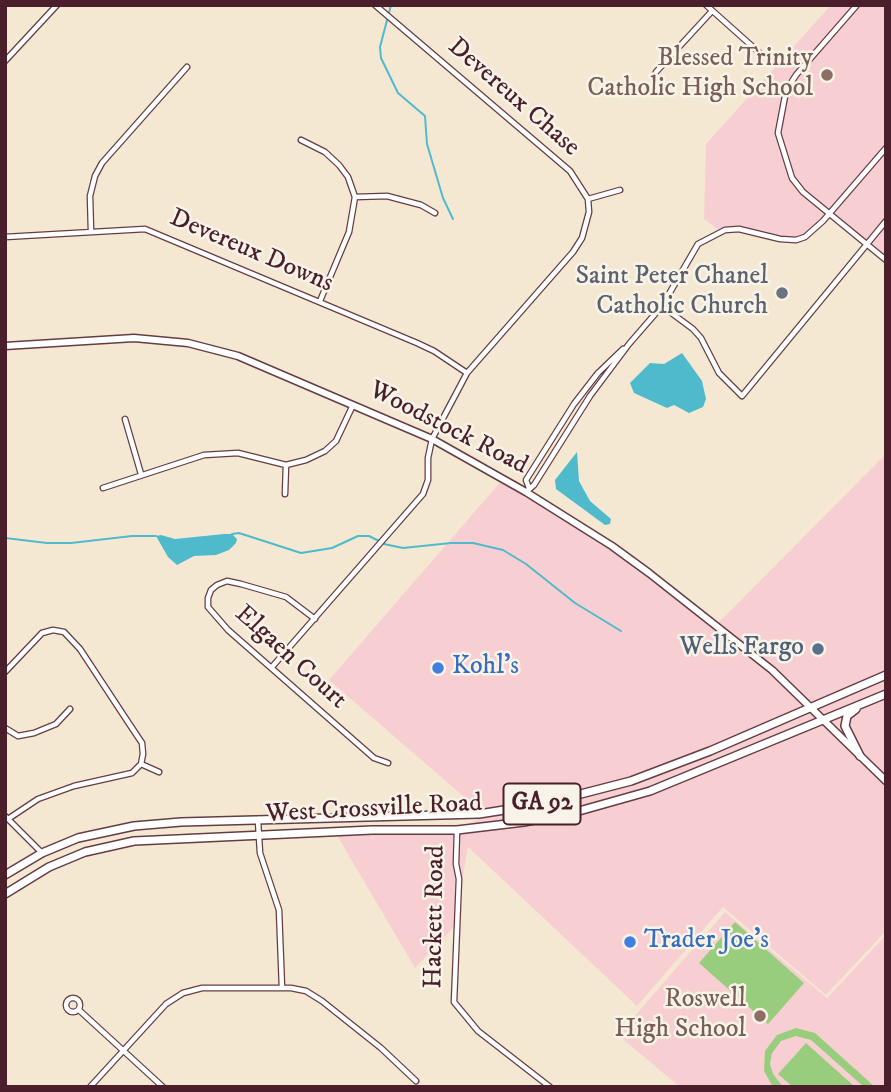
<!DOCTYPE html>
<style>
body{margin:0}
#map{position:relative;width:891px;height:1092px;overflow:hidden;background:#f5e8d3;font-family:"IM FELL DW Pica",serif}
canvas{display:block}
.frame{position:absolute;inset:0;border:7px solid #4a1f2b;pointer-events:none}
</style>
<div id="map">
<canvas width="891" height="1092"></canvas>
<div class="frame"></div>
</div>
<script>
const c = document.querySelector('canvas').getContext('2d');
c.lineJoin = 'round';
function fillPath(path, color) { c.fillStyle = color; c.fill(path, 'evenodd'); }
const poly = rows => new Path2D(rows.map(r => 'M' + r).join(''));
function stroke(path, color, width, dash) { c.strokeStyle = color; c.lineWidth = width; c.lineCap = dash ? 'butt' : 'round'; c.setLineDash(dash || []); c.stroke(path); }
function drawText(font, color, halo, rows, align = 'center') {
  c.font = font + ' "IM FELL DW Pica",serif'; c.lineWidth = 5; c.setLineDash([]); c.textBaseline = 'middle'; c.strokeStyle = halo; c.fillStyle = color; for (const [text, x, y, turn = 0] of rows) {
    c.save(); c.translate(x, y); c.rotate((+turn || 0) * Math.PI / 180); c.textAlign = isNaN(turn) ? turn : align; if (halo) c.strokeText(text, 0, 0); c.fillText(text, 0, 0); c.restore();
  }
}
const built = poly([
 [831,5,886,5,886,260,831,213,815,230,796,240,737,229,721,232,704,219,706,144],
 [886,454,886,931,826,995,723,907,637,1006,468,847,454,927,415,968,335,832,452,831,486,816,329,680,503,479,571,519,714,627],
 [725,912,827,998,886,935,886,1087,680,1087,618,1035]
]);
const green = poly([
 [735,922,804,983,768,1024,699,963],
 [796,1028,815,1033,875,1087,864,1087,811,1040,796,1036,781,1041,772,1053,770,1064,773,1074,783,1087,773,1087,764,1071,765,1051,777,1035],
 [806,1043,855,1087,793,1087,778,1074]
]);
const water = poly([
 [682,353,702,381,706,399,703,407,689,413,674,405,667,408,634,393,630,383,650,363,664,364],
 [577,452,579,481,590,501,611,519,610,524,605,525,556,489,555,480],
 [224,534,232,534,237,539,236,543,229,550,216,555,194,556,177,565,168,557,156,536,161,535,175,539]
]);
const stream = poly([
 [391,5,380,47,381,58,398,93,425,116,427,144,443,198,453,219],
 [232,534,239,533,301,553,332,548,358,536,369,536,379,541],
 [5,538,47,543,71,543,132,536,156,536],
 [384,544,403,548,451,543,473,543,503,550,526,564,575,603,621,631]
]);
const street = poly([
 [706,5,762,55],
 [857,5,796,75,786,91,778,133,792,178,803,192,886,260],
 [5,61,57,5],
 [656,72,712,11],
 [301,140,325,152,339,165,348,177,355,197,349,232,320,301],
 [355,197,387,196,421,205,435,213],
 [588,199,620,190],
 [91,231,90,196,95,176,102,163,187,67],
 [5,237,145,229,417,343,434,351,467,373],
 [662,306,693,329,701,338,719,373,742,396,886,221],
 [125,419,141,474],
 [103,488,204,455,238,453,286,465,306,460,325,451,336,441,353,405],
 [529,488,526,480,574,404,598,373,623,349],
 [526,492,534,485,590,396,629,344,662,306,698,244,725,230,739,229,780,239,796,240,805,237,823,221,886,148],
 [285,494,286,465],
 [315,619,286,597,241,584,227,581,217,585,211,590,208,598,208,607,228,630,374,758,388,763],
 [272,667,423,494,428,480,428,458,432,439,467,373,573,252,582,238,589,212,588,199,570,171,375,5],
 [5,672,42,633,53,630,64,632,80,649,128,722,142,743,143,754,141,764,132,773,74,786,38,799,8,819],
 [5,728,18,736,34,733,56,724,70,709],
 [141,764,159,772],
 [5,816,42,853],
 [258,821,260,853,279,910,282,988],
 [457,831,456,864,459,879,454,1002,478,1031,550,1087],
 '66 1005a7 7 0 1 1 14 0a7 7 0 1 1-14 0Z',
 [79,1010,163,1087],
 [90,1087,166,1004,183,993,202,988,291,988,306,991,322,1001,381,1048,416,1081]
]);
const secondary = poly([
 [5,346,134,338,188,343,238,356,432,439,526,492,612,546,649,573,772,670,886,781]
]);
const primary = poly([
 [856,709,847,716,845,726,860,756],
 [5,875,42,853,78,838,134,826,181,822,479,814,542,804,631,781,710,751,886,675],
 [5,894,49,867,85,852,134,841,372,830,457,830,524,822,579,811,650,791,886,694]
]);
const markers = [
 [827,75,7,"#8d6e63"],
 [782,293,7,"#6b7280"],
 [818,649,7,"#5c6f8a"],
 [438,668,7,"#3f7fe0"],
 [630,942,7,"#3f7fe0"],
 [760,1016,7,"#8d6e63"]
];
const shields = [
 [542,804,77]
];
const shieldNames = [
 ["GA 92",542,804]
];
const educationNames = [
 ["Blessed Trinity",813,60],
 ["Catholic High School",813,90],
 ["Roswell",746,1001],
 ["High School",746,1031]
];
const streetNames = [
 ["Devereux Chase",513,98,41],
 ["Devereux Downs",251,252,23],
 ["Woodstock Road",448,429,27],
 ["Elgaen Court",290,658,42],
 ["West Crossville Road",374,810,-3],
 ["Hackett Road",436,917,-89]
];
const worshipNames = [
 ["Saint Peter Chanel",768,278],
 ["Catholic Church",768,308]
];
const serviceNames = [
 ["Wells Fargo",804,649]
];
const shopNames = [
 ["Kohl's",452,668],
 ["Trader Joe's",644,942]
];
fillPath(built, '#f7cfd2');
fillPath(green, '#98cd7e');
fillPath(water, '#50bacd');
stroke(stream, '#50bacd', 2);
stroke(street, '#643d44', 7);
stroke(secondary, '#643d44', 9);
stroke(primary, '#643d44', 10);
stroke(street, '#fff', 4.5);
stroke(secondary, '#fff', 6);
stroke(primary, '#fff', 7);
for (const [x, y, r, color] of markers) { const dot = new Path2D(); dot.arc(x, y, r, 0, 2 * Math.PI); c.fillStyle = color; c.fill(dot); stroke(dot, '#f7f3e8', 2.5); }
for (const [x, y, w] of shields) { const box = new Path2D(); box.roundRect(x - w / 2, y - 20.5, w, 41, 5); c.fillStyle = '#f7f3e8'; c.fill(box); stroke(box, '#4a1f2b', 2); }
drawText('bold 24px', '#4a1f2b', null, shieldNames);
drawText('26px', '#785e54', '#f7f3e8', educationNames, 'right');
drawText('26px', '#4a1f2b', '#f7f3e8', streetNames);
drawText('26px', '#5b616d', '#f7f3e8', worshipNames, 'right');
drawText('26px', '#4e5e75', '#f7f3e8', serviceNames, 'right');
drawText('26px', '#366cbe', '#f7f3e8', shopNames, 'left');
</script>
